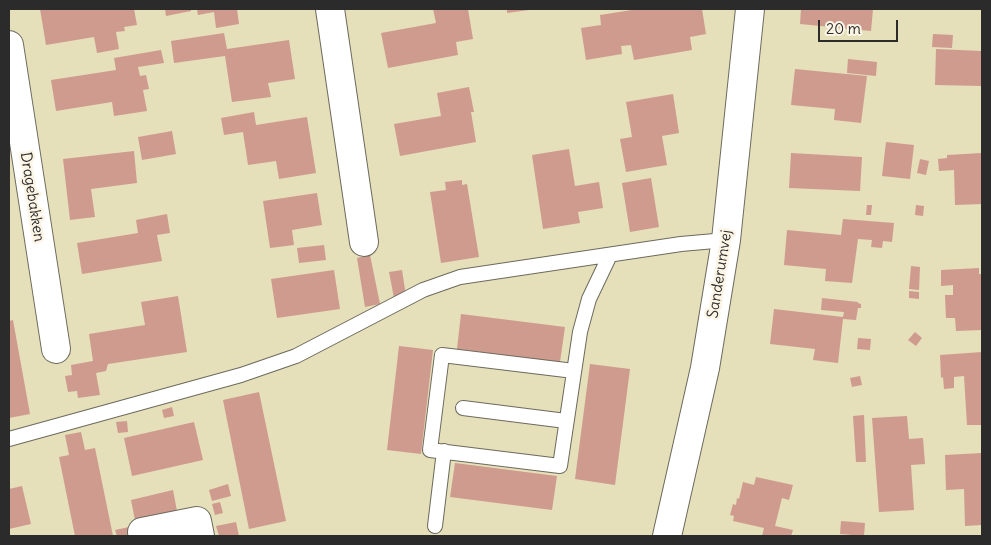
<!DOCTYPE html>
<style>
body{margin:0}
#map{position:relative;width:991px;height:545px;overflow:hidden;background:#e5dfba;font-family:Delius,sans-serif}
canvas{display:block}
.frame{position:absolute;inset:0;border:10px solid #2b2b2b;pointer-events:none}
.scale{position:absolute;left:818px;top:20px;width:80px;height:22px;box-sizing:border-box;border:2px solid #2b2b2b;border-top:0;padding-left:6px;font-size:15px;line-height:18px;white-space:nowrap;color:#2b2b2b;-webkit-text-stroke:4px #fcf5e5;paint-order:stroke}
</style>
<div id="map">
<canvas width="991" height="545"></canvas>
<div class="frame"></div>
<div class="scale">20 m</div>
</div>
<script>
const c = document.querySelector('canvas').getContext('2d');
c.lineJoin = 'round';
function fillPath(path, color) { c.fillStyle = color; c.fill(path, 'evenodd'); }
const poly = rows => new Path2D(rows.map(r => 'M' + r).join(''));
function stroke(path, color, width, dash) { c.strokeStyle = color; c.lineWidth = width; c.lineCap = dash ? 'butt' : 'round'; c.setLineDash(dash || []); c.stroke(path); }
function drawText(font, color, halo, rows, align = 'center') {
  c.font = font + ' Delius,sans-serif'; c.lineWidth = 5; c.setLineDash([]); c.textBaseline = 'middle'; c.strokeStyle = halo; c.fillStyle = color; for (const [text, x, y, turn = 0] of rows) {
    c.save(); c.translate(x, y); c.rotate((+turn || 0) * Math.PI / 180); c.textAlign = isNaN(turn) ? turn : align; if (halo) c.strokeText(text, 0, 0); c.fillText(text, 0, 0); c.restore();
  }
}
const building = poly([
 [40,9,134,9,137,25,124,27,125,31,116,32,119,49,97,53,94,37,46,45],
 [165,9,191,9,191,11,166,16],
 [197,9,237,9,239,24,216,28,214,12,198,15],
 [433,9,468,9,473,39,456,42,458,55,388,68,381,33,436,23],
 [507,9,529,9,529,10,507,13],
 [638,9,702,9,706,34,690,37,692,50,634,60,631,45,621,46,622,54,586,60,581,28,601,25,600,15],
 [801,9,873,9,871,31,800,24],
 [224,33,227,49,289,40,295,79,268,83,271,97,232,102,225,56,174,63,171,41],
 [933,34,953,35,952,48,932,47],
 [936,49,982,51,982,86,935,85],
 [161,50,164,63,138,67,140,76,146,75,149,89,143,90,147,111,114,116,112,102,56,111,51,80,116,70,114,58],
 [848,59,877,62,876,76,847,73],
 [795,69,867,76,861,123,834,120,835,109,791,105],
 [469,87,474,112,471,112,476,142,400,156,394,124,441,116,437,93],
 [673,94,679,133,662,136,667,165,626,172,620,139,632,137,626,102],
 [254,112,256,125,307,117,316,173,279,179,276,161,248,165,243,132,224,135,221,118],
 [172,131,176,154,142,160,138,137],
 [886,142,914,145,910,179,882,176],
 [569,149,575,186,599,182,603,208,578,212,580,223,543,229,532,155],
 [134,151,137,183,91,189,95,217,70,220,63,159],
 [791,153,862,157,860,191,789,188],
 [982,153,982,204,955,205,954,170,939,171,938,159,947,158,947,155],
 [920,159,929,161,926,175,917,173],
 [651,178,659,227,630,232,622,183],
 [462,180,462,185,467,184,479,257,441,263,430,192,446,190,445,182],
 [317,193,322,225,292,230,294,245,270,248,263,201],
 [867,205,872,205,871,215,866,215],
 [916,205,924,206,923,216,915,215],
 [167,214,170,233,157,235,162,261,82,274,77,243,138,233,136,220],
 [843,219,894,223,892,242,883,241,882,248,871,247,872,240,858,239,852,283,825,281,826,269,784,265,787,230,841,235],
 [324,245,326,260,299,263,297,248],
 [370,255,380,304,365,307,357,258],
 [911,266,920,267,919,290,909,289],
 [979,268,979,274,982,274,982,330,956,331,955,318,946,318,945,295,953,295,953,285,941,286,941,270],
 [334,270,340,309,277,318,271,279],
 [402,270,406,296,394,298,389,272],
 [909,291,919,292,919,299,909,298],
 [178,296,187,352,108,364,106,371,96,373,100,395,78,398,77,391,68,392,65,376,72,375,71,365,93,361,89,334,145,325,141,302],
 [822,298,858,302,858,303,861,304,861,308,858,308,856,320,843,319,838,363,813,360,815,349,770,344,774,309,843,317,844,312,821,310],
 [461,314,565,327,560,362,457,349],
 [13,320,30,414,9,418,9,321],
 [915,332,922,338,916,346,908,340],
 [858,338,871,339,870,350,857,349],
 [399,346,433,350,421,454,387,450],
 [982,352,982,425,967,425,964,376,954,377,954,388,944,389,943,377,941,378,940,355],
 [590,364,630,369,615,485,575,479],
 [860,376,862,385,852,387,850,378],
 [259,392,286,521,249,529,223,400],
 [172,407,174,416,164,418,162,410],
 [864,415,866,462,856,462,853,416],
 [907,416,909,439,923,438,925,464,911,465,914,510,879,512,872,418],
 [127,421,128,432,118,433,116,422],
 [194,422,203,460,132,476,124,438],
 [81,432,85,450,95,448,113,536,75,536,59,457,69,455,65,435],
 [982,453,982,525,965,526,964,489,946,490,945,455],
 [455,463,557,476,552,510,450,497],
 [756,477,793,485,789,500,782,498,775,526,793,530,791,536,762,536,764,528,733,521,734,516,730,515,733,504,736,505,737,498,739,499,743,482,754,485],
 [228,484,231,496,212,501,209,490],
 [22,486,31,524,9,529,9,489],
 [173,490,177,511,135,520,131,500],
 [220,502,223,513,215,515,212,504],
 [841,521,865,523,864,536,840,534],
 [236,522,239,536,219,536,216,526],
 [134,526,136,536,117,536,115,530]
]);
const service = poly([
 [574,371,442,355,430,450,560,466,580,332,589,299,610,255],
 [463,408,566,421],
 [9,439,241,375,296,356,423,290,460,277,681,244,726,240],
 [435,526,444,451]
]);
const minor = poly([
 [330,9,364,242],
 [9,45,56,349],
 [142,532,197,521,200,536]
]);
const tertiary = poly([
 [667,536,705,368,726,240,750,9]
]);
const streetNames = [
 ["Dragebakken",32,197,81],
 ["Sanderumvej",720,274,-81]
];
fillPath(building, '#cf9b8e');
stroke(service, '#6c6a5d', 16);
stroke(minor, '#6c6a5d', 30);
stroke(tertiary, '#6c6a5d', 30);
stroke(service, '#fff', 14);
stroke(minor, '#fff', 28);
stroke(tertiary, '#fff', 28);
drawText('15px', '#2b2b2b', '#fcf5e5', streetNames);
</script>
